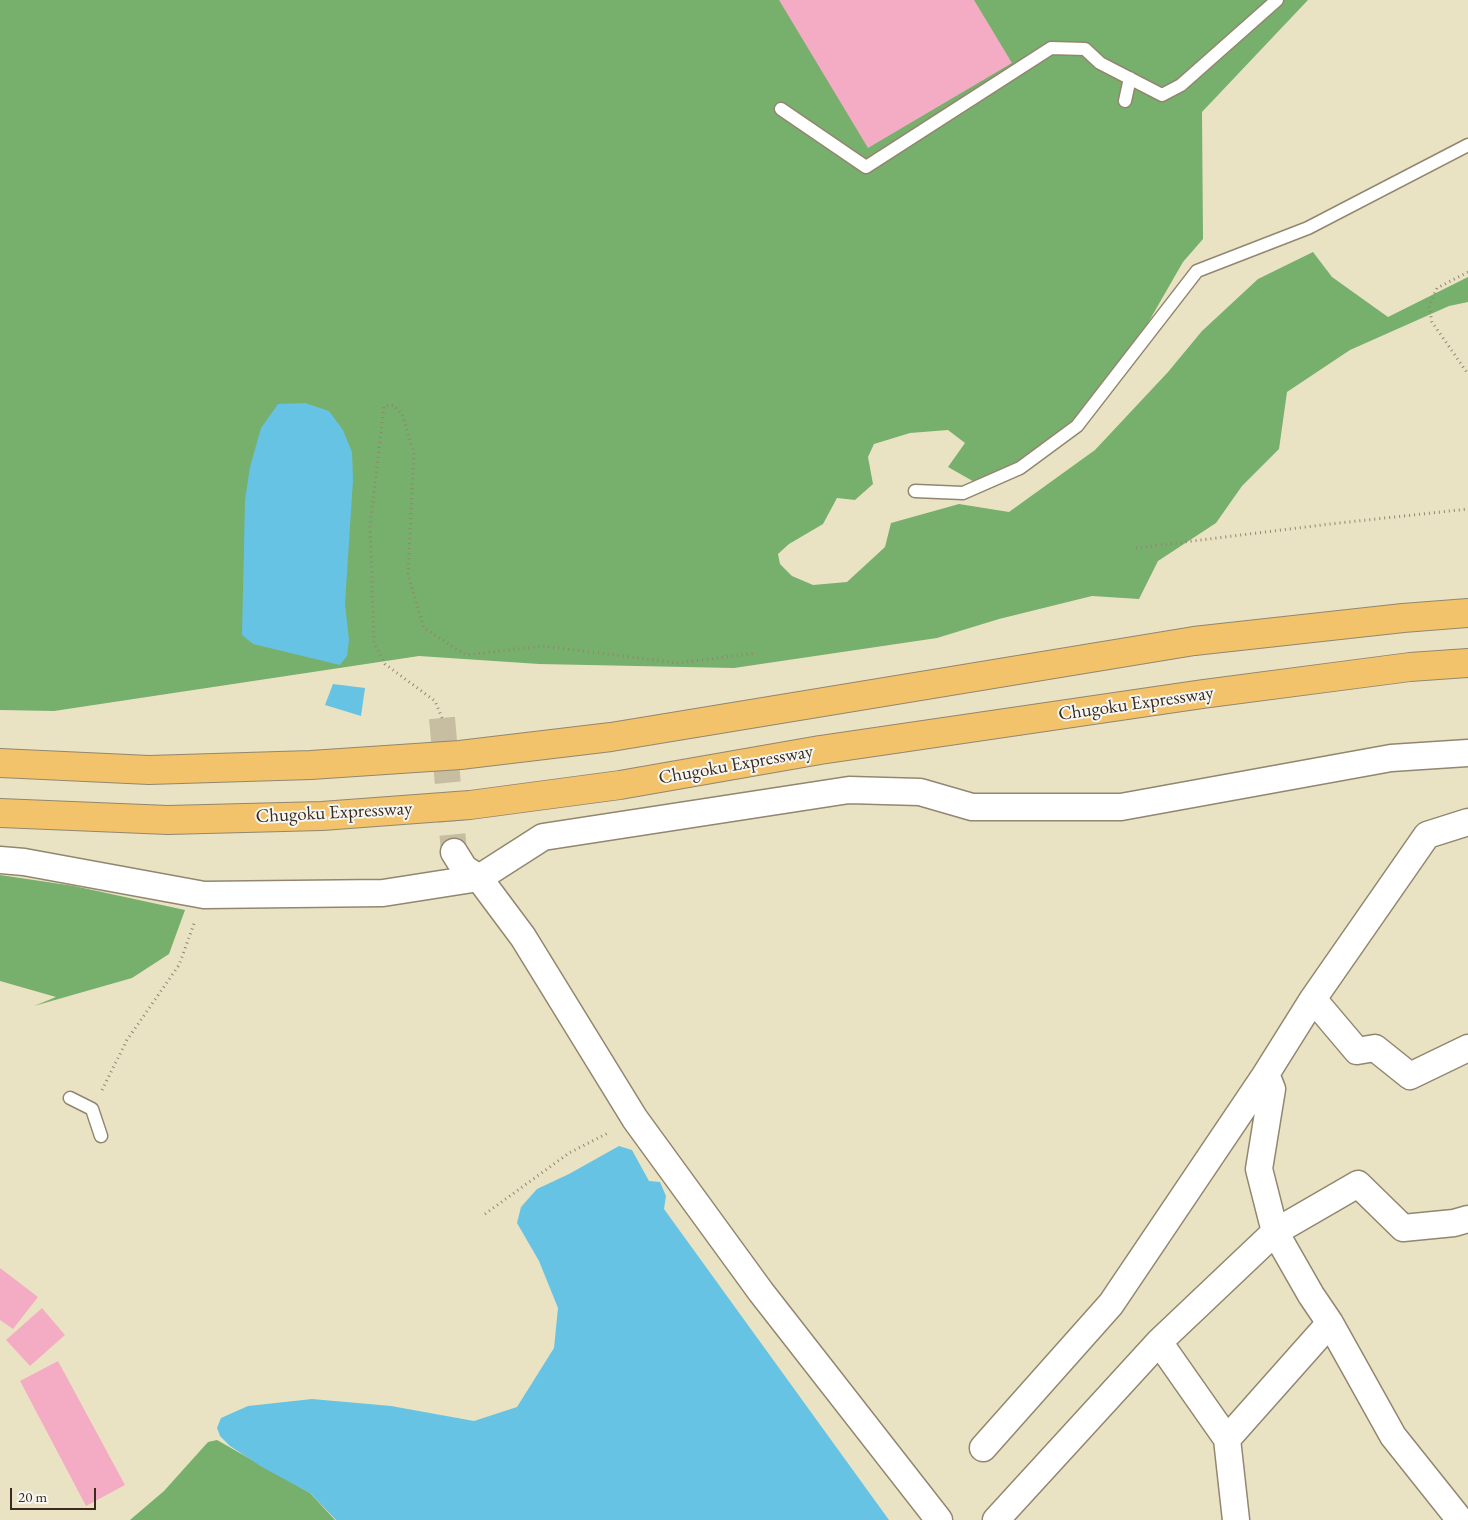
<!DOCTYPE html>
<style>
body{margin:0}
#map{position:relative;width:1468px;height:1520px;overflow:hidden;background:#eae3c3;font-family:"EB Garamond",serif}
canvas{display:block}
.scale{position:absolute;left:10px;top:1488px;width:86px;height:22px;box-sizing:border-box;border:2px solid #3b2a1e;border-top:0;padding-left:6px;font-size:15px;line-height:18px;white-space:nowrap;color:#3b2a1e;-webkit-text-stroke:4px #f6f6f2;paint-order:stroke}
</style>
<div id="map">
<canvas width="1468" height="1520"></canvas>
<div class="scale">20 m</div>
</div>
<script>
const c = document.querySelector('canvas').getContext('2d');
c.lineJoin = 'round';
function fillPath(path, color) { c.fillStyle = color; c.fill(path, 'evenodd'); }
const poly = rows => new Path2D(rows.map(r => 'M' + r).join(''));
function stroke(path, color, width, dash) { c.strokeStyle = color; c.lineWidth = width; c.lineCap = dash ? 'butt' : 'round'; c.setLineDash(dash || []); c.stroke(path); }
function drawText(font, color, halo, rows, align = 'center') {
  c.font = font + ' "EB Garamond",serif'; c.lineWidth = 4; c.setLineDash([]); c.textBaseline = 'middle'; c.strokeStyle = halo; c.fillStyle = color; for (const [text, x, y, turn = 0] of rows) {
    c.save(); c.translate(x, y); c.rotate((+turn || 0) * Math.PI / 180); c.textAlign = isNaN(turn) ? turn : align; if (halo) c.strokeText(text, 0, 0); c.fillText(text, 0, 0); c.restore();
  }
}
const forest = poly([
 [0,0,1308,0,1202,112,1203,239,1183,262,1118,375,1053,449,985,488,948,467,965,443,948,430,910,433,874,444,868,457,873,484,855,500,837,498,823,524,789,544,778,554,780,564,792,576,813,585,847,582,885,547,891,523,959,504,1009,512,1095,450,1168,372,1202,331,1258,279,1313,252,1332,277,1388,317,1468,277,1468,302,1449,306,1350,350,1287,392,1279,449,1242,486,1216,523,1158,561,1139,599,1092,596,999,619,937,638,734,668,539,664,419,656,54,711,0,710],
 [0,875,74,886,185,910,169,954,132,978,34,1006,56,997,0,981],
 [217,1440,310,1493,335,1520,130,1520,164,1491,208,1442]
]);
const water = poly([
 [305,403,329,411,343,430,352,452,353,480,345,604,349,640,347,656,340,665,253,644,242,635,245,500,250,467,261,428,278,404],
 [333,684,365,688,361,716,325,705],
 [619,1146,632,1150,649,1181,660,1182,666,1196,664,1209,889,1520,336,1520,310,1493,262,1467,230,1446,220,1436,217,1428,221,1418,248,1406,312,1399,391,1406,474,1421,517,1407,554,1348,558,1308,539,1261,517,1223,521,1207,537,1189,569,1174]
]);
const building = poly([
 [779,0,974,0,1012,63,868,148],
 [0,1268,38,1297,13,1329,0,1320],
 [42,1308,65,1335,30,1366,6,1340],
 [58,1361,125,1485,86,1506,20,1381]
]);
const minorTunnel = poly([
 [442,718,454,852]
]);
const path = poly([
 [1468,272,1437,288,1429,306,1432,322,1468,374],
 [1136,548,1330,524,1468,509],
 [442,718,435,701,385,664,374,643,370,526,384,406,393,405,402,414,414,453,408,575,424,628,466,655,543,646,679,663,756,653],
 [102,1090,127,1040,179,965,195,921],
 [485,1214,569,1153,610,1132]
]);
const service = poly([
 [1125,101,1130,78],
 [781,109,866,167,1051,48,1085,49,1100,63,1162,95,1181,85,1277,0],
 [915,491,963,493,1020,468,1077,426,1197,271,1308,228,1468,145],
 [70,1098,92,1109,101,1136]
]);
const minor = poly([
 [454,852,464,868,479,878,523,937,635,1119,761,1292,939,1520],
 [0,860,24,862,204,895,383,893,479,878,543,837,849,790,920,792,972,807,1121,807,1391,758,1468,753],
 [1313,999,1357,1051,1375,1048,1410,1076,1468,1048],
 [1159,1342,1227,1439,1236,1520],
 [1227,1439,1330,1323],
 [983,1448,1111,1304,1266,1074],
 [996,1520,1159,1342,1275,1232,1358,1184,1403,1228,1454,1223,1468,1219],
 [1460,1520,1393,1436,1330,1323,1311,1295,1275,1232,1259,1169,1272,1089,1266,1074,1313,999,1427,835,1468,822]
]);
const motorway = poly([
 [0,763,149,770,311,765,460,755,611,737,1194,641,1403,618,1468,613],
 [0,813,168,820,322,816,470,805,620,785,820,750,1203,694,1410,667,1468,663]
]);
const streetNames = [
 ["Chugoku Expressway",1136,704,-8],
 ["Chugoku Expressway",736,765,-10],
 ["Chugoku Expressway",334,813,-3]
];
fillPath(forest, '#77af6c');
fillPath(water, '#66c3e4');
fillPath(building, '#f4acc5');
stroke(minorTunnel, '#c7bea2', 26, [26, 13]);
stroke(service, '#928670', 15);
stroke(minor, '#928670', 29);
stroke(motorway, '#928670', 30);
stroke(path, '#928670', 3, [1, 4]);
stroke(service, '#fff', 12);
stroke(minor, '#fff', 26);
stroke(motorway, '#f2c36a', 28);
drawText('19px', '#3b2a1e', '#f6f6f2', streetNames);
</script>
